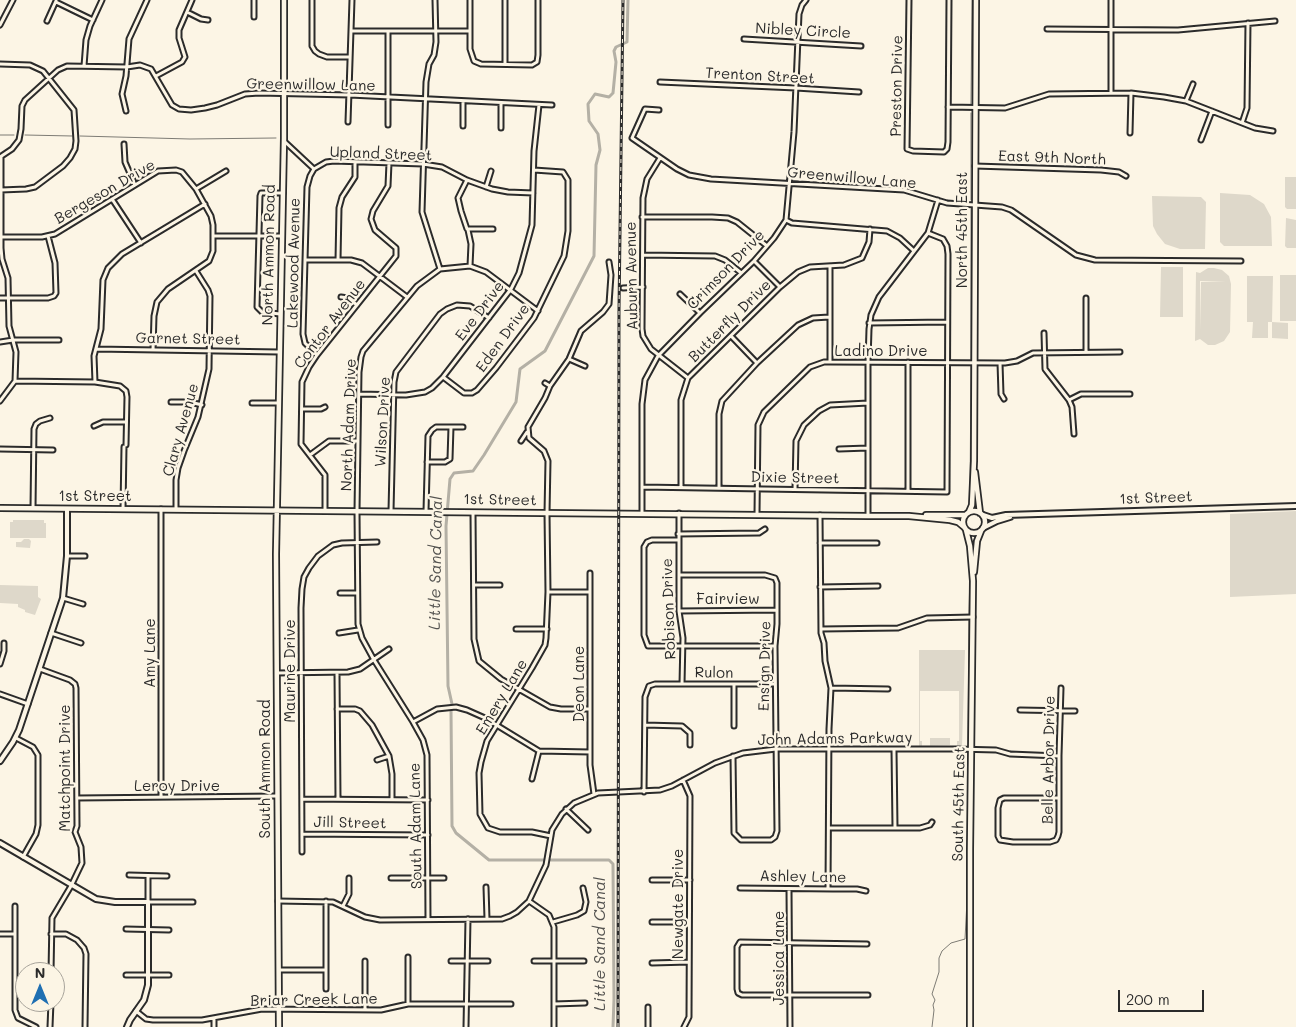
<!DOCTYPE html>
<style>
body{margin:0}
#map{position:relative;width:1296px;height:1027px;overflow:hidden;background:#fcf5e5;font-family:Mali,sans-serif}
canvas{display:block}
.north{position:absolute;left:15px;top:962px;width:50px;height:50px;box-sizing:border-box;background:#fcf5e5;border:1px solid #a8a49b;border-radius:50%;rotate:0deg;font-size:14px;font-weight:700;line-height:20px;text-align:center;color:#2b2b2b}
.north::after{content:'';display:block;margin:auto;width:18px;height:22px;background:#1f6fb2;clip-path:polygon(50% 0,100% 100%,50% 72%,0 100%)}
.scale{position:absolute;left:1118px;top:990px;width:86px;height:22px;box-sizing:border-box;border:2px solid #2b2b2b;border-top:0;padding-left:6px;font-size:15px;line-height:18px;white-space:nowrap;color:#2b2b2b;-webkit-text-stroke:4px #fcf5e5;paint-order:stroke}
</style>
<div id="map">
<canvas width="1296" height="1027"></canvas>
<div class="north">N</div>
<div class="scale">200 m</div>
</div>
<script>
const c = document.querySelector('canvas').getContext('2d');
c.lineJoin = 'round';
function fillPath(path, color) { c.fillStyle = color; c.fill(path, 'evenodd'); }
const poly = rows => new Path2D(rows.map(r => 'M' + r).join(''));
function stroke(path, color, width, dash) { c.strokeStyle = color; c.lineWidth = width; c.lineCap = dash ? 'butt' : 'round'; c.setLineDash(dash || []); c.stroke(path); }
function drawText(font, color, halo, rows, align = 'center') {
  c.font = font + ' Mali,sans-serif'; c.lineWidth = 4.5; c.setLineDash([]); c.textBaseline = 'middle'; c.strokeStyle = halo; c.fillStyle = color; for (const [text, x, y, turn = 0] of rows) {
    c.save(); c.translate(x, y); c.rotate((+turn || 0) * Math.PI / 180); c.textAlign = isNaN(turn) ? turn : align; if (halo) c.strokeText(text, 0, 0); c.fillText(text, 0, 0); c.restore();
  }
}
const green = poly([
 [1285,177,1296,177,1296,209,1287,209,1285,207],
 [1220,193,1250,195,1264,204,1271,217,1272,246,1224,246,1220,242],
 [1152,196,1201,197,1206,202,1205,249,1180,249,1165,244,1157,234,1153,226],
 [1286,218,1296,220,1296,248,1287,248,1285,246],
 [1161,267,1183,267,1183,317,1160,317],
 [1208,268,1214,268,1222,270,1229,276,1231,284,1230,332,1224,341,1215,345,1208,345,1200,339,1195,341,1196,272,1200,273],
 [1200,281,1226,282,1226,331,1226,282,1201,282,1200,330],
 [1280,275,1296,275,1296,321,1280,321],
 [1247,276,1273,276,1272,322,1288,323,1288,339,1272,338,1272,322,1268,322,1268,338,1252,338,1253,322,1247,322],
 [1296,511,1296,594,1230,597,1230,514],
 [13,520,44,520,44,523,46,523,46,538,10,538,10,522,13,522],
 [24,539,29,539,31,541,30,548,16,547,16,542,21,542],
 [0,585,38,586,38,597,41,599,35,615,25,612,25,610,18,607,18,604,0,603],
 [919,650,965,650,962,746,957,746,957,741,959,741,959,691,920,691,920,741,922,741,922,746,919,746],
 [930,738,950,738,950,745,930,746]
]);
const stream = poly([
 [971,104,972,0],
 [0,135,14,135],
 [25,135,72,136],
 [80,136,190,139,276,138],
 [971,200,971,113],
 [971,359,971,209],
 [970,498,971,366],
 [969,615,970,571],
 [968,746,969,620],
 [967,898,968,753],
 [932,1027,934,1010,933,1005,935,1000,932,994,939,972,939,958,942,951,951,943,965,939,967,901]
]);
const canal = poly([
 [452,704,448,686,446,526,450,479,454,473,473,471,484,455,516,402,520,369,545,351,594,256,596,165,600,150,598,134,589,121,588,104,595,94,609,97,613,93,616,62,614,51,616,47,627,42,628,0],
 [451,710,452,826,456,833,489,860,546,860],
 [551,860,609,860,613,864,614,999,613,1027]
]);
const minor = poly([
 [312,0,312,46,315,51,319,54,327,57,350,57],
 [435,0,436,42,434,55,429,64,426,82,422,212,440,269],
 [470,0,470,49,474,61,481,64,532,65,537,62,538,55,538,0],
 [909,0,907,149,913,151,944,152,947,149,948,142,949,0],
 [56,2,93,20],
 [187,12,201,19,208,20],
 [254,17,254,0],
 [47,21,56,1],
 [0,25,13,0],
 [1047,29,1178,30,1275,21],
 [351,31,470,31],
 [388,31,388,125],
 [744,39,861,46],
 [0,64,30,65,43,71,74,110,76,141,75,149,70,158,63,166,35,187,26,189,1,190],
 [505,64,505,0],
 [84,66,86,40,90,26,102,0],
 [156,76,182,62,185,57,179,38,179,30,192,0],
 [660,82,796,88,859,92],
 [1111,93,1111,0],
 [1186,101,1193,84],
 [948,107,1005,108,1049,94,1131,93,1164,97,1186,101,1255,128,1273,131],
 [659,110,645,109,632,138,677,169,689,175,711,179,904,190,947,203,1002,207,1011,210,1076,255,1095,260,1241,261],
 [126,111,122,94,126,76,129,39,147,0],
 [348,122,352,0],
 [1242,123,1247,108,1248,23],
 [463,126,463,102],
 [501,128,501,104],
 [1130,133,1131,93],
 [1201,140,1212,111],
 [284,141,314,169],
 [124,144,125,162,135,185],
 [0,157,12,149,19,140,21,129,22,106,25,100,58,70,67,66,127,67,140,65,151,69,172,105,179,109,191,110,205,108,217,105,245,94,259,93,350,95,552,105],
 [660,158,647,179,643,198,642,329,643,336,651,349,688,378],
 [975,166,1101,170,1119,172,1126,176],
 [467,180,458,198,461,211,467,229,493,229],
 [486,187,491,171],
 [196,189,226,171],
 [112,199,141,243],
 [642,217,712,217,728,218,737,222,767,246],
 [786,220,792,223,804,224,887,231,900,238,914,251],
 [468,230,471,244,470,266],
 [214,236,282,236],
 [1,237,42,237,55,234,158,171,176,170,182,172,196,189,211,216,213,225,213,251,209,261,168,289,157,302,154,316,153,350],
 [643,255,715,256,725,260,740,272],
 [306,260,351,260,362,263,407,297],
 [338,260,339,208,342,197,355,177,355,162],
 [754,261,780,287],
 [830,266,830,362],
 [623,288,643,287],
 [680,294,700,313],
 [341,297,348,298,357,305],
 [0,298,48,298,54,296,56,293,55,263,48,236],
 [280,314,262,312,257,307,260,196,261,193,283,193],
 [869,323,947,322],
 [1044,333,1045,369,1069,400,1072,407,1074,434],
 [732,337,757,363],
 [0,342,13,340,59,340],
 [96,349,279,352],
 [1086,351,1086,298],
 [317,355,305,343,303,334,307,187,310,176,314,169,326,162,334,161,423,164,442,167,467,180,492,189,508,192,533,193],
 [569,359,585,366],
 [1000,363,1001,394,1004,399],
 [351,372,359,372],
 [443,377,464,393,472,393,477,390,496,368,534,318,564,256,568,231,568,180,563,172,534,170],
 [15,381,95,382,120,386,126,391,127,397,126,445],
 [95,382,94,356,101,329,103,280,108,268,122,254,205,204],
 [545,383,550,386],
 [359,394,406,395,425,392,432,388,443,377,511,289,519,273,532,225,534,151,539,105],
 [1069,400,1081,394,1130,394],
 [0,401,15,381,16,352,9,326,8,278,2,259,1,248,1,157],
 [171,402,190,402,202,405],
 [252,403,278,403],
 [302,409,321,409,325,407],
 [94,426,103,422,126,422],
 [521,441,527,432],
 [0,449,53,450],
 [839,449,868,448],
 [310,455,329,441,358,441],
 [427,462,445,462,450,459,451,427],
 [642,487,947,492,948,254,947,246,943,239,928,233],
 [681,487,681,400,688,378,780,287,798,272,810,267,844,265,862,258,869,242,870,229],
 [719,488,719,414,722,401,757,363,798,325,813,318,829,317],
 [795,489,796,441,804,425,819,411,830,405,868,403],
 [908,491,908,362],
 [33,508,34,429,36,424,40,421,50,418],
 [123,509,124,447],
 [161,509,161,797],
 [176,509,176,480,178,468,184,451,198,417,209,369,210,296,208,290,196,271],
 [325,511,325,475,301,444,302,382,309,367,317,355,396,256,396,248,375,230,371,219,373,211,388,186,389,163],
 [391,511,394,382,396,372,440,314,447,309,457,305,470,306,489,318],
 [426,511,428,436,432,430,436,427,463,427],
 [473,513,474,639,479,661,501,679,550,707,561,709,590,709],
 [642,513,642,404,645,380,658,356,700,313,754,261,774,238,786,220,794,132,799,14,802,5,806,0],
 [679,513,679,611,683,638,682,684],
 [757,514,758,425,764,412,810,367,824,362,830,362,1005,363,1017,361,1033,353,1120,352],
 [820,515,821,633,824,643,825,661,831,688,829,729,828,889],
 [868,516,868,362,869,329,871,315,879,297,928,233,938,200],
 [678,534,759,533,765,529],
 [678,540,652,540,647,542,644,547,644,635,648,646,775,646],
 [820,543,877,543],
 [67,556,85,556],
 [590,573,590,765,594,794],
 [679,575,765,575,775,578,777,583,777,624,775,646,777,831,775,837,771,840,741,840,734,833,733,756],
 [474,585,500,585],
 [820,587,878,586],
 [548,592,590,592],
 [340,593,357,593],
 [63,598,83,604],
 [679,611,777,610],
 [516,629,547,629],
 [821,629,898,628,927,618,973,617],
 [51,633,81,643],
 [339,633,358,630],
 [0,664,4,651,4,643],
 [40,669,70,680,75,684,76,688,77,826,75,832,81,847,82,863,71,886,52,918,51,972],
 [277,673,348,672,360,669,389,649],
 [337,673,338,799],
 [734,685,734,726],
 [831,688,888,689],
 [0,694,28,704],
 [337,709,355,709,360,711,372,725,389,756,392,774,392,799],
 [1020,710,1075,711],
 [413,722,437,709,456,707,467,710,485,718,539,751,590,752],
 [645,725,682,726,690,733,690,745],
 [16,738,33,747,38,755,38,825,36,834,23,857],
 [894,750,895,827],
 [377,760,389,756],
 [532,779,539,751],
 [683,780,690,796,689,1017,684,1027],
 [644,792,645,697,649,686,655,684,775,684],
 [77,798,277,796],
 [1059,798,1004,798,1000,800,998,808,998,836,1000,840,1013,842,1050,842,1056,840,1058,836,1059,832,1059,756,1061,688],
 [302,799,428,800],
 [566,809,588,830],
 [829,828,920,828,930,825,932,822],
 [303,834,428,835],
 [551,836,532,832,500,832,488,828,480,814,479,773,481,762,487,741,532,668,545,645,546,638,548,592,547,513,548,461,544,451,529,438,528,427,545,398,550,386,569,359,581,331,603,312,609,304,611,275,609,262],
 [302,852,301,608,302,589,304,577,309,568,318,556,333,545,342,543,377,542],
 [129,875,167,876],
 [148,876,148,902,193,902],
 [391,878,444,878],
 [652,880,690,880],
 [486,887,487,919],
 [740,888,833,889,857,889,866,891],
 [789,889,790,1027],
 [278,901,333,902,365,917,380,920,502,919,510,916,517,912,529,901,546,865,552,830,562,814,574,803,598,793,660,790,672,786,715,763,743,753,776,749,956,749,996,750,1010,754,1059,756],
 [529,901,549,915,554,927,554,1027],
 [15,906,15,1010,18,1018,36,1027],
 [343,906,349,894,349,878],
 [428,919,427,755,423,740,413,722,374,660,362,638,358,624,357,511,359,372,361,357,363,351,417,286,440,269,470,266,486,272,538,311],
 [553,922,577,915,584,911,586,902,583,888],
 [652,922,689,922],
 [126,929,169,930],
 [0,934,15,934],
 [51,934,66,934,77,940,84,948,86,954,85,1027],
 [867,944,740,942,737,947,737,989,738,993,742,995,868,995],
 [408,957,408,1004],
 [365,961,365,1010],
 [451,961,488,961],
 [534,961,584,961],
 [652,963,689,962],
 [279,970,326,970],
 [126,975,169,975],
 [326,989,326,901],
 [554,1004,585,1003],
 [136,1011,146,1019,153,1020,202,1020,262,1009,381,1010,408,1004,511,1004],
 [214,1019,214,1027],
 [50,1027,51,1002],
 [466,1027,468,919],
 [648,1027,648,1007]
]);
const tertiary = poly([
 [983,515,992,518,1006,515,1296,506],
 [983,528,997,521,1010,517],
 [0,761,13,742,19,730,63,598,67,556,67,509],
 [0,843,96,899,115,902,148,902,148,985,144,1000,130,1020,127,1027]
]);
const secondary = poly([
 [975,472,980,513],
 [0,508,868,516,909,516,950,520,958,522,964,527],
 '963 522a11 11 0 1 1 22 0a11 11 0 1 1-22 0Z',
 [969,512,972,505,974,461,976,0],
 [926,515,965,515],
 [966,530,970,546,973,581,970,849,970,1027],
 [974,572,977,541,981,531],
 [279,1027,276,554,284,138,284,0]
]);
const rail = poly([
 [618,1027,619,310,623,0]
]);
const streetNames = [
 ["Nibley Circle",803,31,3],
 ["Trenton Street",760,76,3],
 ["Greenwillow Lane",311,85,1],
 ["Preston Drive",897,86,-89],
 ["Upland Street",381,154,2],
 ["East 9th North",1052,158,2],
 ["Greenwillow Lane",852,178,5],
 ["Bergeson Drive",105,192,-30],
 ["North 45th East",962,230,-90],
 ["North Ammon Road",269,255,-89],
 ["Lakewood Avenue",294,263,-89],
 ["Crimson Drive",726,270,-46],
 ["Auburn Avenue",632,276,-91],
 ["Eve Drive",480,311,-53],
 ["Butterfly Drive",730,321,-45],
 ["Contor Avenue",330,324,-53],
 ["Eden Drive",503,338,-54],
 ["Garnet Street",188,339,1],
 ["Ladino Drive",881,351],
 ["Wilson Drive",383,422,-87],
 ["North Adam Drive",349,425,-88],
 ["Clary Avenue",181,430,-74],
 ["Dixie Street",795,478,1],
 ["1st Street",95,496],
 ["1st Street",1156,498,-2],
 ["1st Street",500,500,1],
 ["Fairview",728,599],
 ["Robison Drive",669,609,-92],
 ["Amy Lane",150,653,-90],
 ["Ensign Drive",765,666,-89],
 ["Maurine Drive",290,671,-90],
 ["Rulon",714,673,1],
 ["Deon Lane",579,684,-90],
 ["Emery Lane",502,697,-59],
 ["John Adams Parkway",835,739,-1],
 ["Belle Arbor Drive",1049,760,-89],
 ["Matchpoint Drive",65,768,-90],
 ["South Ammon Road",265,769,-90],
 ["Leroy Drive",177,786],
 ["South 45th East",959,804,-89],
 ["Jill Street",350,823,1],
 ["South Adam Lane",416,826,-91],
 ["Ashley Lane",803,877,1],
 ["Newgate Drive",678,904,-90],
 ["Jessica Lane",779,958,-90],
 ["Briar Creek Lane",314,1000,-1]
];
const waterNames = [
 ["Little Sand Canal",436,563,-89],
 ["Little Sand Canal",600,944,-90]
];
fillPath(green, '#ded8ca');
stroke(stream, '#7d7b74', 1);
stroke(canal, '#b4b0a5', 3);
stroke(minor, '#2b2b2b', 7);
stroke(tertiary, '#2b2b2b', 8);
stroke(secondary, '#2b2b2b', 8);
stroke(minor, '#fcf5e5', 3);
stroke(tertiary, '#fcf5e5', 4);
stroke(secondary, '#fcf5e5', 4.5);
stroke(rail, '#2b2b2b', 3);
stroke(rail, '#fcf5e5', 1, [4]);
drawText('15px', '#2b2b2b', '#fcf5e5', streetNames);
drawText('italic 16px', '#545350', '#fcf5e5', waterNames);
</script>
